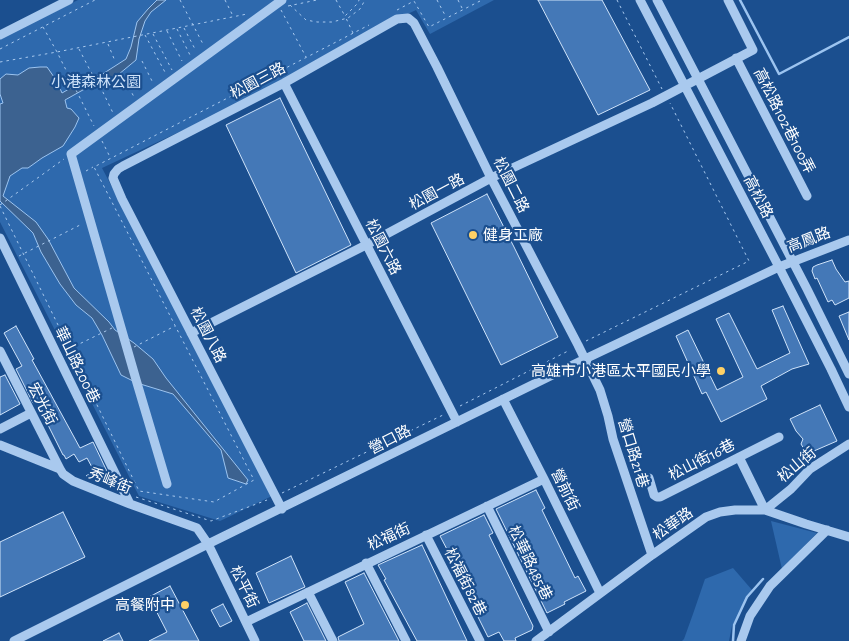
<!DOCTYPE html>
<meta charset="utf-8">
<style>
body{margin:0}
canvas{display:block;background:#1b4f8f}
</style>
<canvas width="849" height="641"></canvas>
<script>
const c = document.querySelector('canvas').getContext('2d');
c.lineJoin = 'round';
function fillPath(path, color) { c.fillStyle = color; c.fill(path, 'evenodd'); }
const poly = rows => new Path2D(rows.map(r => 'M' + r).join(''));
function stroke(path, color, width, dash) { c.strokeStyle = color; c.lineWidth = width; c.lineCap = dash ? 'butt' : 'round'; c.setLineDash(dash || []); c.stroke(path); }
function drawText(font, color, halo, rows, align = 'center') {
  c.font = font + ' "Alegreya Sans","Noto Sans TC",sans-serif'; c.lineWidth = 4.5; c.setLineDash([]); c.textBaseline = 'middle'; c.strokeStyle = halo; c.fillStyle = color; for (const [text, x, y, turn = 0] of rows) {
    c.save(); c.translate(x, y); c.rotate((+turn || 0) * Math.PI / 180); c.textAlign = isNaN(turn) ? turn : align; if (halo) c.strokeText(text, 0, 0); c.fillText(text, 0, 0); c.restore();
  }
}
const green = poly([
 [78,0,494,0,430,34,416,10,397,19,284,83,102,168,274,495,220,521,139,496,0,222,0,39],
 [771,521,817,533,782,569],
 [733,568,752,590,732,626,729,641,682,641,684,639,693,614,705,579]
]);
const water = poly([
 [157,0,166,0,151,12,145,21,139,39,136,60,113,79,90,86,65,100,67,108,71,109,79,118,75,127,63,146,42,158,28,168,22,168,10,176,3,196,36,222,48,239,74,288,109,322,115,330,134,343,153,359,166,378,248,480,246,484,228,478,221,450,173,394,137,383,121,375,102,335,92,318,76,305,60,284,41,252,33,233,0,201,0,104,3,103,0,94,0,79,6,74,18,75,29,68,40,67,47,67,54,77,60,78,59,86,62,93,90,77,101,75,126,59,131,47,137,22,148,9,157,0]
]);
const stream = poly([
 [740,0,779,74,849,37],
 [733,641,734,625,747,597,763,579]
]);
const building = poly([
 [538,0,602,0,650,90,598,115,538,0],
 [280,98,351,245,296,273,226,125,280,98],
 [487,194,514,247,558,337,501,365,431,223,487,194],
 [832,260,836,269,845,282,849,281,849,298,835,305,832,300,828,302,817,278,815,279,812,271,813,267,817,265,832,260],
 [783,306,809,364,792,369,761,386,767,399,721,422,706,392,702,394,676,336,688,330,717,390,743,377,716,319,729,313,757,369,790,353,772,310,783,306],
 [849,312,849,340,839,316,849,312],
 [16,326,34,359,32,360,37,369,80,448,93,442,114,486,112,487,86,476,94,471,87,458,79,462,74,454,66,459,64,455,63,455,36,401,33,403,16,369,22,366,4,333,16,326],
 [5,375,20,404,0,415,0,377,5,375],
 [820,405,837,441,807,454,801,444,803,439,796,431,790,419,820,405],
 [536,490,545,508,542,510,575,578,578,576,586,591,564,602,565,604,547,613,496,509,536,490],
 [63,512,85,557,0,597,0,542,63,512],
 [484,515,493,533,489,535,533,626,532,630,515,638,516,641,504,641,499,632,488,637,459,579,458,580,448,558,451,557,440,536,484,515],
 [422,545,467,641,417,641,384,580,386,579,378,565,422,545],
 [291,556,305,587,269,603,256,573,291,556],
 [364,573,399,641,339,641,338,637,364,624,345,582,364,573],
 [170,586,199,641,149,641,167,632,149,597,170,586],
 [307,603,326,641,304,641,290,612,307,603],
 [223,604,232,621,220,627,211,610,223,604],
 [119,633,123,641,103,641,119,633]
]);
const path = poly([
 [180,0,204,46],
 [225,0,233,16],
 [336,0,345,16],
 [437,0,446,17],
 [458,0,463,10],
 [617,0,662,89],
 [288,6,317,0],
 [281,10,306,57],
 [397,10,414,1,429,27,482,0],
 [43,27,57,52,94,126],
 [184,28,196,51],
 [177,29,191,57],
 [167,31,182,61],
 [353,33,345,16,358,3,359,0],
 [153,34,172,70],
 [145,35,166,74],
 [108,44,115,61],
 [0,49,95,0],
 [79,49,92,74],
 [142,61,153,83],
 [0,62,57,52,247,14],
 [123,76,134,97],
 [100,86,113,113],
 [102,141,110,157],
 [86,171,93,167],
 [0,205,64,159],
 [0,206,139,491,214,502,254,480,94,167,369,25],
 [19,256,82,224],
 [586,341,749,261,670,103],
 [134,347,175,326],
 [69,349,112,328],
 [460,406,570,350],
 [282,493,443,415],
 [136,497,211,521,267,500]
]);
const minor = poly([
 [640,0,779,267,831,369,849,407],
 [657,0,807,289,849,374],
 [0,35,69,0],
 [736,58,807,196],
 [284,83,457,422],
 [0,238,130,504],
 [191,333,366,245,491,178,652,103,753,50,728,0],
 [0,351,60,469],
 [503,399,544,479,600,593],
 [0,429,31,413],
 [0,445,60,469,63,474,73,481,130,504,197,528,208,544,255,641],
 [739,457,765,510,791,489,810,469,849,444],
 [649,478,654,495,657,497,660,497,779,437],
 [167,484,137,383,71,154,282,0],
 [487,506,549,632],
 [282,509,122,199,113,178,114,174,118,169,123,166,284,83,397,19,408,18,414,23,437,67,491,178,578,345,600,390,608,416,613,439,652,555],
 [426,535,480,641],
 [366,563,406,641],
 [308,592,333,641],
 [246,622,544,479],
 [14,641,208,544,585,359,779,267,849,240],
 [536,641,652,555,706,517,720,512,735,510,765,510,806,524,849,537],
 [741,641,750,616,770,586,827,530]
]);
const pathBridge = poly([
 [290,5,306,20,317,22,332,22,348,18,360,9,365,0]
]);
const markers = [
 [473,235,5,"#ffd166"],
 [721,371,5,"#ffd166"],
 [185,605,5,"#ffd166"]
];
const streetNames = [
 ["松園三路",258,81,-28],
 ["高松路102巷100弄",784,121,63],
 ["松園二路",511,185,63],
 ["松園一路",437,192,-28],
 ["高松路",758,197,63],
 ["高鳳路",809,240,-21],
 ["松園六路",383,247,63],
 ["松園八路",208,335,63],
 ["華山路200巷",77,365,64],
 ["宏光街",42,404,63],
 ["營口路",390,440,-27],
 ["營口路21巷",633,453,73],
 ["松山街16巷",702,460,-27],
 ["松山街",797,465,-40],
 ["秀峰街",110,481,22],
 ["營前街",565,490,64],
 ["松華路",673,524,-35],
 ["松福街",389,537,-25],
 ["松華路485巷",530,563,64],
 ["松福街82巷",465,582,63],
 ["松平街",244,587,64]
];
const parkNames = [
 ["小港森林公園",96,82]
];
const poiNames = [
 ["健身工廠",483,235,"left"],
 ["高雄市小港區太平國民小學",711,371],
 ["高餐附中",175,605]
];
fillPath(green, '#2e69ad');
fillPath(water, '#3c6290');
stroke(water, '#9cc4f0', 1);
stroke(stream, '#9cc4f0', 2.5);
fillPath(building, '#4478b7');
stroke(building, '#cfe3fa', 1);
stroke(path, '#a9c9ee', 1, [2.5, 4]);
stroke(minor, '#a9c9ee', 9);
stroke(pathBridge, '#a9c9ee', 1, [2.5, 4]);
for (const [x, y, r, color] of markers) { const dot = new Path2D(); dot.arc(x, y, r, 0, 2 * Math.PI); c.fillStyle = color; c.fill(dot); stroke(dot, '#1b4f8f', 2); }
drawText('15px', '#fff', '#1b4f8f', streetNames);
drawText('15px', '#cfe3fa', '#1b4f8f', parkNames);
drawText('15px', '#fff', '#1b4f8f', poiNames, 'right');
</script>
